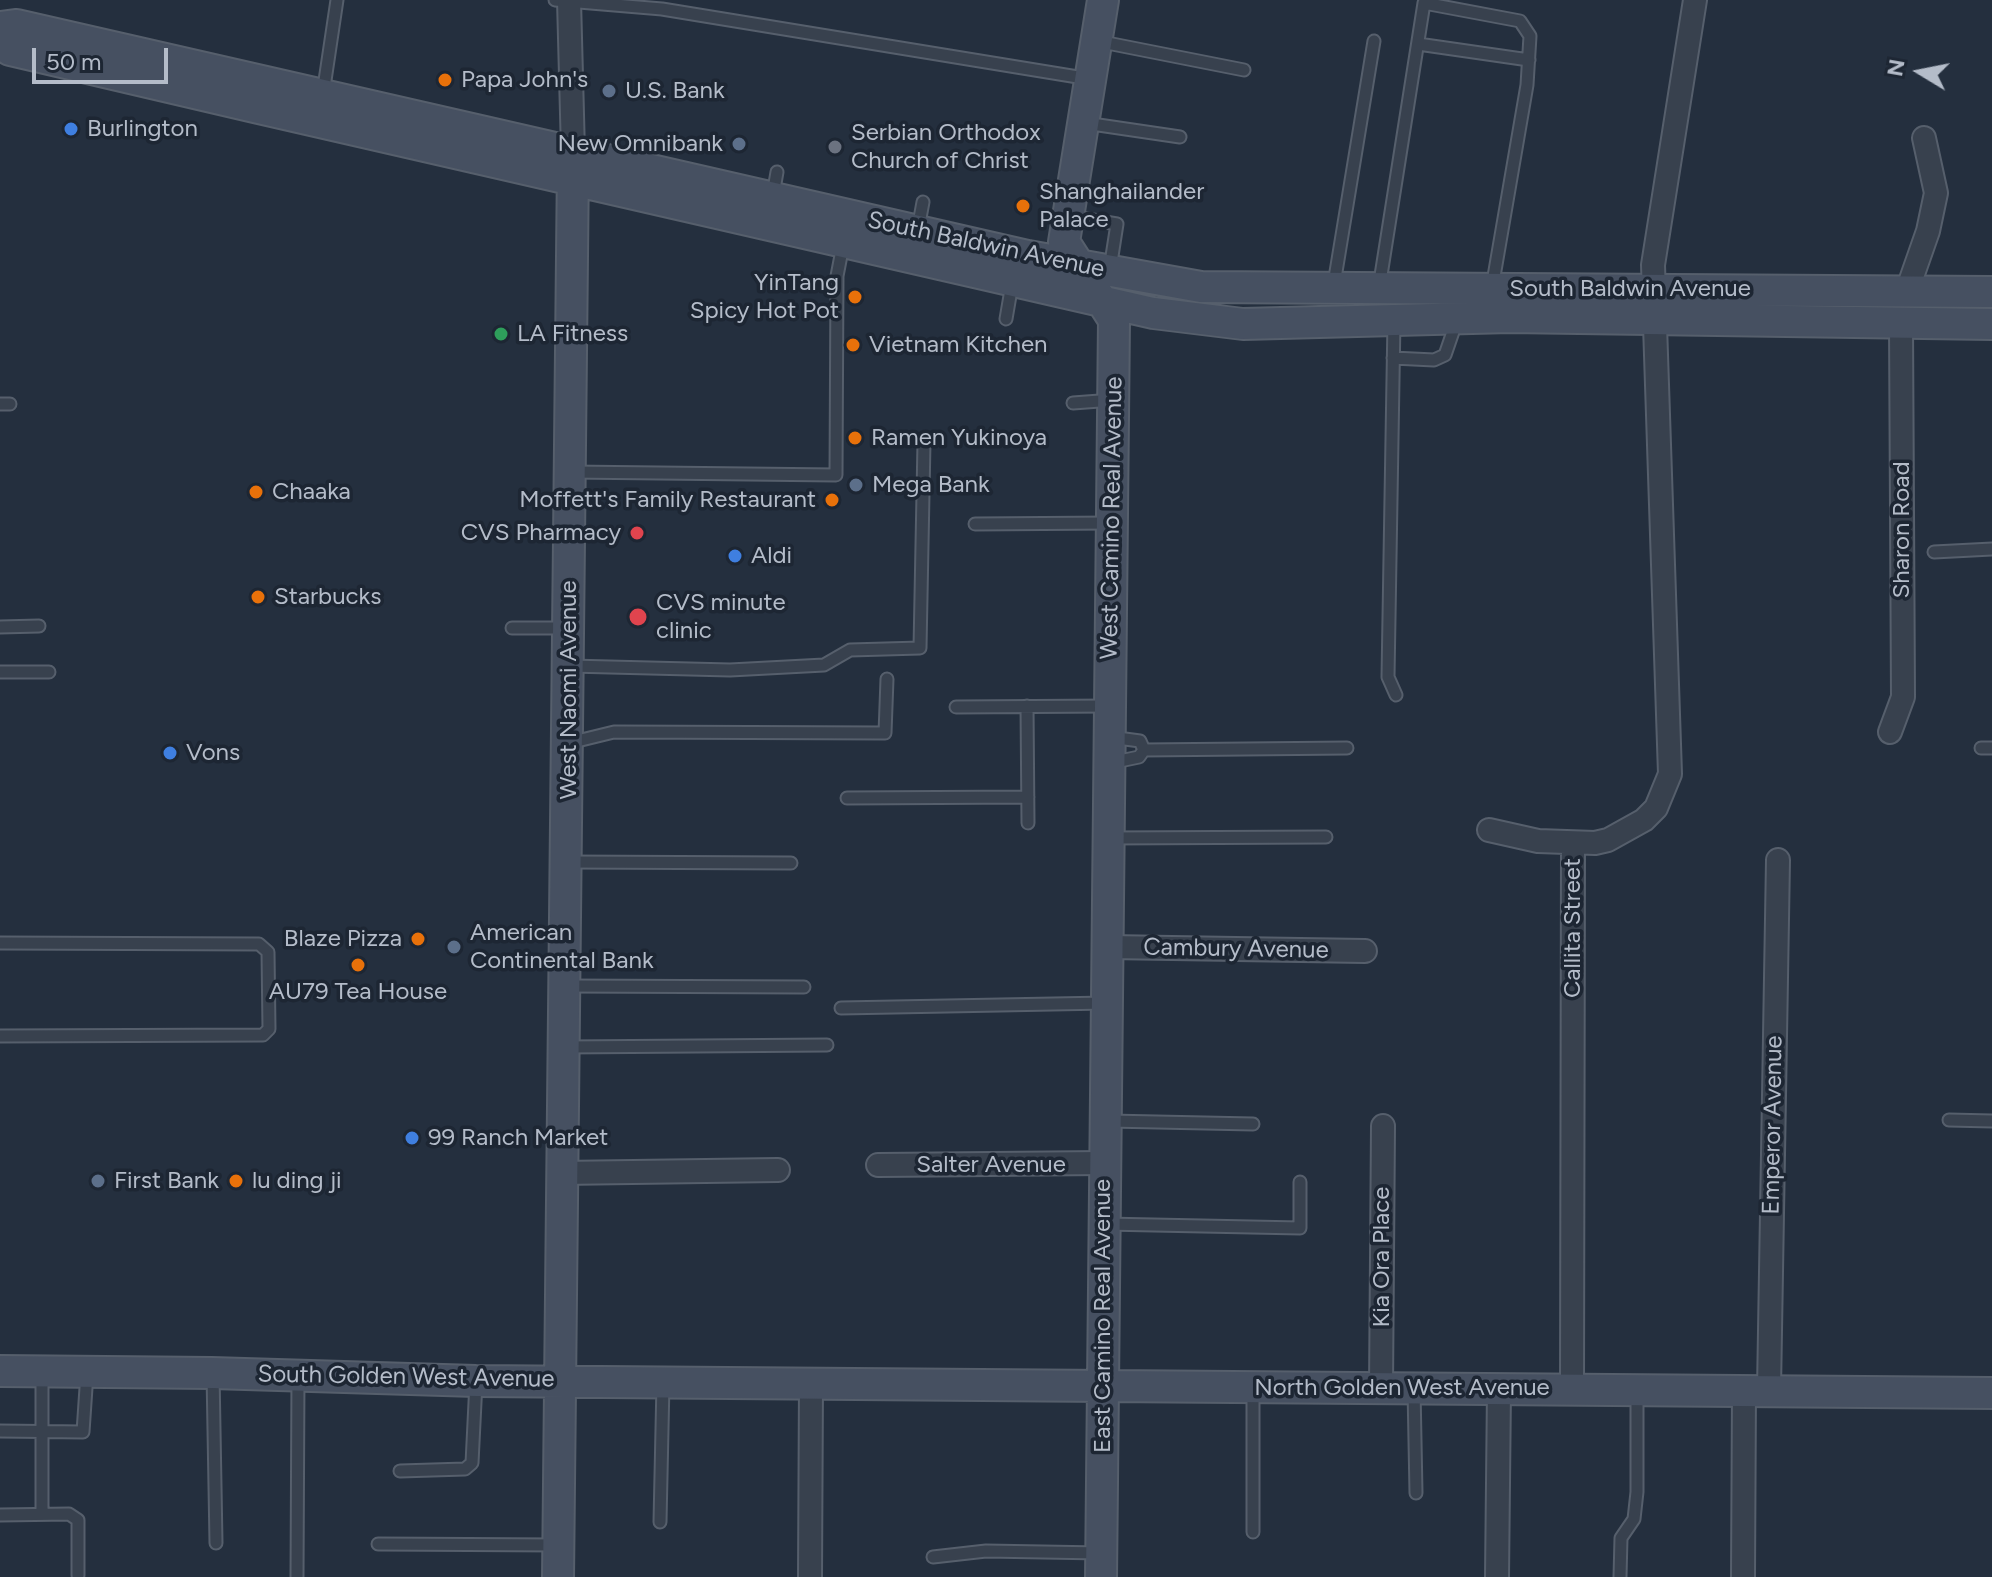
<!DOCTYPE html>
<style>
body{margin:0}
#map{position:relative;width:1992px;height:1577px;overflow:hidden;background:#242f3e;font-family:Figtree,sans-serif}
canvas{display:block}
.north{position:absolute;left:1880px;top:32px;width:80px;height:80px;-webkit-text-stroke:6px #1d2633;paint-order:stroke;rotate:280deg;font-size:22px;font-weight:700;line-height:32px;text-align:center;color:#b4bcc9}
.north::after{content:'';display:block;margin:auto;width:28px;height:36px;background:#b4bcc9;clip-path:polygon(50% 0,100% 100%,50% 72%,0 100%)}
.scale{position:absolute;left:32px;top:48px;width:136px;height:36px;box-sizing:border-box;border:4px solid #b4bcc9;border-top:0;padding-left:10px;font-size:24px;line-height:28px;white-space:nowrap;color:#b4bcc9;-webkit-text-stroke:6px #1d2633;paint-order:stroke}
</style>
<div id="map">
<canvas width="1992" height="1577"></canvas>
<div class="north">N</div>
<div class="scale">50 m</div>
</div>
<script>
const c = document.querySelector('canvas').getContext('2d');
c.lineJoin = 'round';
const poly = rows => new Path2D(rows.map(r => 'M' + r).join(''));
function stroke(path, color, width, dash) { c.strokeStyle = color; c.lineWidth = width; c.lineCap = dash ? 'butt' : 'round'; c.setLineDash(dash || []); c.stroke(path); }
function drawText(font, color, halo, rows, align = 'center') {
  c.font = font + ' Figtree,sans-serif'; c.lineWidth = 7; c.setLineDash([]); c.textBaseline = 'middle'; c.strokeStyle = halo; c.fillStyle = color; for (const [text, x, y, turn = 0] of rows) {
    c.save(); c.translate(x, y); c.rotate((+turn || 0) * Math.PI / 180); c.textAlign = isNaN(turn) ? turn : align; if (halo) c.strokeText(text, 0, 0); c.fillText(text, 0, 0); c.restore();
  }
}
const lane = poly([
 [555,0,662,9,1090,79],
 [1097,41,1244,70],
 [1418,44,1529,60],
 [323,94,337,0],
 [1085,123,1180,137],
 [773,195,777,172],
 [1069,216,1117,224,1110,269],
 [918,229,923,202],
 [1334,284,1374,41],
 [1379,288,1424,3,1520,21,1530,36,1527,85,1492,288],
 [1006,319,1012,284],
 [1394,320,1388,677,1396,695],
 [1393,358,1434,360,1445,355,1456,323],
 [1073,403,1113,400],
 [0,404,10,404],
 [571,472,836,475,837,276,843,245],
 [975,524,1111,523],
 [1934,552,1992,549],
 [0,627,39,626],
 [512,628,567,628],
 [570,666,730,670,824,665,850,650,920,648,924,442],
 [0,672,49,672],
 [1027,706,1028,823],
 [956,707,1110,706],
 [1110,737,1140,741,1144,750,1139,757,1110,763],
 [569,743,614,732,885,733,887,679],
 [1981,748,1992,748],
 [1144,750,1347,748],
 [847,798,1028,797],
 [1109,838,1326,837],
 [568,862,791,863],
 [0,943,259,944,268,952,269,1029,263,1035,0,1036],
 [566,986,804,987],
 [841,1008,1106,1003],
 [566,1047,827,1045],
 [1949,1120,1992,1121],
 [1109,1121,1253,1124],
 [1105,1224,1300,1228,1300,1182],
 [213,1373,216,1543],
 [1253,1388,1253,1532],
 [1414,1389,1416,1493],
 [0,1431,83,1432,87,1373],
 [400,1471,465,1469,472,1463,476,1382],
 [42,1514,42,1372],
 [0,1515,69,1514,78,1520,78,1575],
 [660,1522,663,1383],
 [378,1544,558,1545],
 [933,1557,986,1551,1101,1553],
 [297,1577,298,1377],
 [1620,1577,1621,1538,1634,1519,1637,1492,1637,1390]
]);
const street = poly([
 [569,0,573,152],
 [1907,291,1928,231,1936,193,1924,138],
 [1890,732,1903,697,1901,325],
 [1489,830,1538,841,1595,843,1608,840,1644,820,1656,808,1670,774,1653,265,1695,0],
 [1108,947,1365,951],
 [878,1165,1104,1163],
 [560,1173,778,1170],
 [1381,1388,1383,1126],
 [1572,1389,1573,843],
 [1769,1389,1778,860],
 [810,1577,811,1383],
 [1497,1577,1499,1389],
 [1743,1577,1744,1390]
]);
const secondary = poly([
 [0,27,17,25,1028,256,1201,287,1992,292],
 [0,43,10,50,254,107,1153,313,1243,324,1510,317,1992,324],
 [0,1371,212,1373,476,1381,1992,1393],
 [558,1577,573,162],
 [1101,1577,1114,320,1064,242,1103,0]
]);
const markers = [
 [445,80,8,"#e8710a"],
 [609,91,8,"#5c6f8a"],
 [71,129,8,"#3f7fe0"],
 [739,144,8,"#5c6f8a"],
 [835,147,8,"#6b7280"],
 [1023,206,8,"#e8710a"],
 [855,297,8,"#e8710a"],
 [501,334,8,"#2e9e5b"],
 [853,345,8,"#e8710a"],
 [855,438,8,"#e8710a"],
 [856,485,8,"#5c6f8a"],
 [256,492,8,"#e8710a"],
 [832,500,8,"#e8710a"],
 [637,533,8,"#e0444e"],
 [735,556,8,"#3f7fe0"],
 [258,597,8,"#e8710a"],
 [638,617,10,"#e0444e"],
 [170,753,8,"#3f7fe0"],
 [418,939,8,"#e8710a"],
 [454,947,8,"#5c6f8a"],
 [358,965,8,"#e8710a"],
 [412,1138,8,"#3f7fe0"],
 [98,1181,8,"#5c6f8a"],
 [236,1181,8,"#e8710a"]
];
const poiNames = [
 ["Papa John's",461,80],
 ["U.S. Bank",625,91],
 ["Burlington",87,129],
 ["Serbian Orthodox",851,133],
 ["Church of Christ",851,161],
 ["New Omnibank",723,144,"right"],
 ["Shanghailander",1039,192],
 ["Palace",1039,220],
 ["YinTang",839,283,"right"],
 ["Spicy Hot Pot",839,311,"right"],
 ["LA Fitness",517,334],
 ["Vietnam Kitchen",869,345],
 ["Ramen Yukinoya",871,438],
 ["Mega Bank",872,485],
 ["Chaaka",272,492],
 ["Moffett's Family Restaurant",816,500,"right"],
 ["CVS Pharmacy",621,533,"right"],
 ["Aldi",751,556],
 ["Starbucks",274,597],
 ["CVS minute",656,603],
 ["clinic",656,631],
 ["Vons",186,753],
 ["American",470,933],
 ["Continental Bank",470,961],
 ["Blaze Pizza",402,939,"right"],
 ["AU79 Tea House",358,992,"center"],
 ["99 Ranch Market",428,1138],
 ["First Bank",114,1181],
 ["lu ding ji",252,1181]
];
const streetNames = [
 ["South Baldwin Avenue",986,245,12],
 ["South Baldwin Avenue",1630,289],
 ["West Camino Real Avenue",1112,518,-89],
 ["Sharon Road",1902,530,-90],
 ["West Naomi Avenue",569,690,-90],
 ["Callita Street",1573,928,-90],
 ["Cambury Avenue",1236,949,1],
 ["Emperor Avenue",1773,1125,-89],
 ["Salter Avenue",991,1165],
 ["Kia Ora Place",1382,1257,-90],
 ["East Camino Real Avenue",1103,1316,-90],
 ["South Golden West Avenue",406,1377,1],
 ["North Golden West Avenue",1402,1388]
];
stroke(lane, '#565f6c', 15);
stroke(street, '#565f6c', 26);
stroke(secondary, '#565f6c', 34);
stroke(lane, '#38414e', 11);
stroke(street, '#38414e', 22);
stroke(secondary, '#465061', 30);
for (const [x, y, r, color] of markers) { const dot = new Path2D(); dot.arc(x, y, r, 0, 2 * Math.PI); c.fillStyle = color; c.fill(dot); stroke(dot, '#1d2633', 3); }
drawText('24px', '#b4bcc9', '#1d2633', poiNames, 'left');
drawText('24px', '#b4bcc9', '#1d2633', streetNames);
</script>
